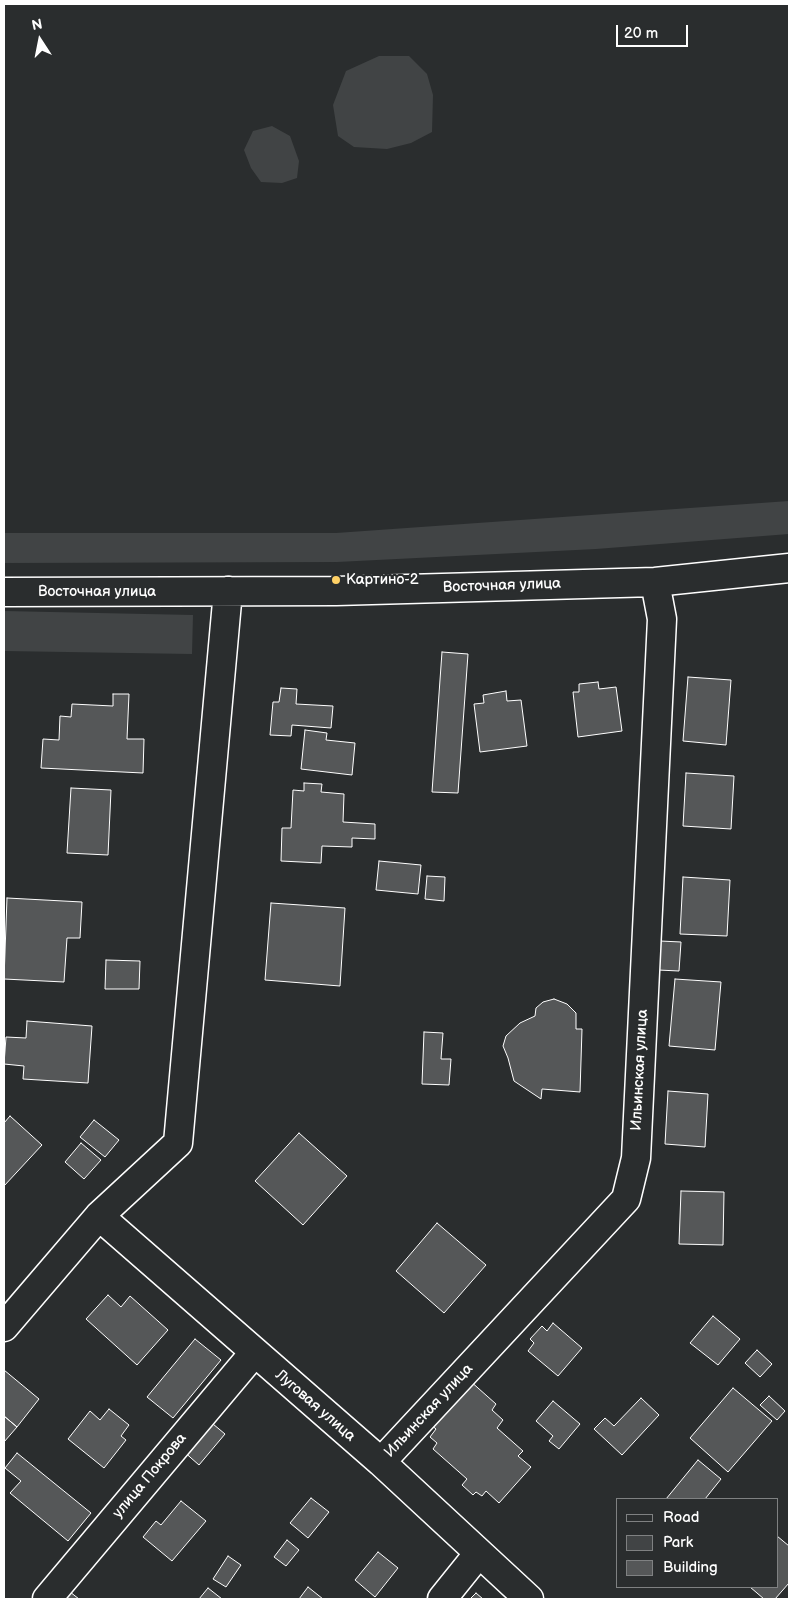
<!DOCTYPE html>
<meta charset="utf-8">
<style>
body{margin:0}
#map{position:relative;width:793px;height:1603px;overflow:hidden;background:#2a2d2e;font-family:"Balsamiq Sans",sans-serif}
canvas{display:block}
.frame{position:absolute;inset:0;border:5px solid #fff;pointer-events:none}
.legend{position:absolute;left:616px;top:1498px;width:162px;height:90px;box-sizing:border-box;background:#2a2d2e;border:1px solid #7f8182;margin:0;padding:6px 9px;list-style:none;font-size:15px;color:#fff}
.legend li{display:flex;align-items:center;gap:10px;height:25px}
.legend b{width:25px;border:1px solid #7f8182}
.north{position:absolute;left:15px;top:15px;width:50px;height:50px;-webkit-text-stroke:4px #2a2d2e;paint-order:stroke;rotate:349deg;font-size:14px;font-weight:700;line-height:20px;text-align:center;color:#fff}
.north::after{content:'';display:block;margin:auto;width:18px;height:22px;background:#fff;clip-path:polygon(50% 0,100% 100%,50% 72%,0 100%)}
.scale{position:absolute;left:616px;top:25px;width:72px;height:22px;box-sizing:border-box;border:2px solid #fff;border-top:0;padding-left:6px;font-size:15px;line-height:18px;white-space:nowrap;color:#fff;-webkit-text-stroke:4px #2a2d2e;paint-order:stroke}
</style>
<div id="map">
<canvas width="793" height="1603"></canvas>
<div class="frame"></div>
<ul class="legend">
<li><b style="height:6px;background:#2a2d2e"></b>Road</li>
<li><b style="height:14px;background:#414445"></b>Park</li>
<li><b style="height:14px;background:#555758"></b>Building</li>
</ul>
<div class="north">N</div>
<div class="scale">20 m</div>
</div>
<script>
const c = document.querySelector('canvas').getContext('2d');
c.lineJoin = 'round';
function fillPath(path, color) { c.fillStyle = color; c.fill(path, 'evenodd'); }
const poly = rows => new Path2D(rows.map(r => 'M' + r).join(''));
function stroke(path, color, width, dash) { c.strokeStyle = color; c.lineWidth = width; c.lineCap = dash ? 'butt' : 'round'; c.setLineDash(dash || []); c.stroke(path); }
function drawText(font, color, halo, rows, align = 'center') {
  c.font = font + ' "Balsamiq Sans",sans-serif'; c.lineWidth = 4.5; c.setLineDash([]); c.textBaseline = 'middle'; c.strokeStyle = halo; c.fillStyle = color; for (const [text, x, y, turn = 0] of rows) {
    c.save(); c.translate(x, y); c.rotate((+turn || 0) * Math.PI / 180); c.textAlign = isNaN(turn) ? turn : align; if (halo) c.strokeText(text, 0, 0); c.fillText(text, 0, 0); c.restore();
  }
}
const green = poly([
 [379,56,409,56,427,74,433,95,432,132,411,143,387,149,354,147,338,136,333,105,346,71],
 [272,126,290,136,299,161,297,178,282,183,261,182,251,168,244,150,253,131],
 [789,501,789,534,596,549,337,562,4,563,4,533,336,533],
 [4,611,193,615,192,654,4,651]
]);
const building = poly([
 [442,652,468,654,458,793,432,792,442,652],
 [688,677,731,680,726,745,683,741,688,677],
 [598,682,599,689,616,687,622,731,578,737,573,692,579,692,579,684,598,682],
 [281,688,297,689,296,704,333,706,331,728,292,725,291,736,270,735,273,702,279,702,281,688],
 [506,691,507,701,521,700,527,746,480,752,474,704,484,703,483,695,506,691],
 [113,694,129,694,127,739,144,739,143,773,41,768,43,739,59,740,60,716,71,717,72,704,113,706,113,694],
 [305,730,327,733,326,740,355,743,352,775,301,769,305,730],
 [686,773,734,776,731,829,683,826,686,773],
 [304,783,322,784,321,792,344,794,343,822,375,824,375,839,352,838,352,847,322,846,321,863,281,861,282,828,291,828,293,790,304,791,304,783],
 [71,788,111,790,108,855,67,853,71,788],
 [379,861,421,865,418,894,376,890,379,861],
 [427,876,445,877,444,901,425,899,427,876],
 [683,877,730,880,727,936,680,934,683,877],
 [7,898,82,902,80,938,67,938,64,982,4,979,7,898],
 [271,903,345,908,340,986,265,980,271,903],
 [660,941,681,942,679,971,658,970,660,941],
 [106,960,140,961,139,989,105,989,106,960],
 [675,979,721,982,715,1050,669,1046,675,979],
 [554,999,567,1004,576,1013,576,1029,582,1029,580,1092,542,1089,541,1099,514,1081,508,1058,503,1046,506,1036,520,1023,535,1016,536,1008,543,1002,554,999],
 [27,1021,92,1026,88,1083,23,1079,24,1066,4,1064,6,1037,26,1038,27,1021],
 [424,1032,443,1033,441,1059,451,1059,449,1085,422,1084,424,1032],
 [668,1091,708,1094,705,1147,665,1144,668,1091],
 [10,1116,42,1145,4,1186,4,1123,10,1116],
 [94,1120,119,1140,105,1157,80,1137,94,1120],
 [299,1133,347,1176,303,1225,255,1181,299,1133],
 [81,1143,101,1160,84,1179,65,1162,81,1143],
 [681,1191,724,1192,723,1245,679,1244,681,1191],
 [437,1223,486,1265,444,1313,396,1271,437,1223],
 [108,1295,121,1307,130,1296,168,1330,137,1365,86,1319,108,1295],
 [713,1316,740,1339,718,1365,690,1343,713,1316],
 [553,1323,582,1348,558,1376,528,1351,534,1343,530,1339,542,1326,547,1331,553,1323],
 [195,1339,221,1360,173,1418,147,1397,195,1339],
 [757,1350,772,1364,760,1377,745,1363,757,1350],
 [4,1370,39,1399,17,1427,4,1416,4,1370],
 [469,1380,496,1404,492,1410,503,1420,497,1428,523,1451,518,1456,531,1467,499,1503,486,1491,482,1496,476,1492,473,1495,462,1485,467,1479,433,1449,437,1443,430,1437,436,1429,430,1424,469,1380],
 [733,1388,772,1421,728,1472,690,1438,733,1388],
 [769,1396,785,1411,777,1420,760,1405,769,1396],
 [641,1398,659,1415,622,1455,594,1429,605,1418,614,1426,641,1398],
 [553,1401,580,1424,559,1449,549,1441,553,1436,536,1421,553,1401],
 [109,1409,129,1425,121,1436,126,1440,104,1468,68,1439,90,1411,100,1420,109,1409],
 [4,1416,17,1427,4,1442,4,1416],
 [207,1419,225,1434,199,1465,182,1450,207,1419],
 [17,1453,91,1513,68,1541,10,1493,21,1481,5,1468,17,1453],
 [698,1460,721,1479,705,1499,666,1499,698,1460],
 [311,1498,329,1512,308,1538,290,1523,311,1498],
 [181,1501,206,1521,172,1561,143,1537,156,1521,161,1525,181,1501],
 [777,1536,789,1546,789,1583,775,1599,764,1599,750,1587,777,1587,777,1536],
 [287,1540,299,1550,286,1566,274,1557,287,1540],
 [378,1552,398,1568,375,1597,355,1580,378,1552],
 [228,1556,241,1565,226,1587,213,1579,228,1556],
 [308,1587,323,1599,299,1599,308,1587],
 [65,1588,79,1599,55,1599,65,1588],
 [208,1588,222,1599,199,1599,208,1588],
 [476,1593,483,1599,470,1599,476,1593]
]);
const minor = poly([
 [4,592,336,591,655,582,789,568],
 [99,1216,381,1462,529,1599],
 [4,1327,99,1216,178,1143,228,591],
 [381,1462,626,1199,636,1158,662,619,655,582],
 [47,1599,254,1353],
 [442,1599,479,1553]
]);
const markers = [
 [336,580,5,"#ffd166"]
];
const poiNames = [
 ["Картино-2",346,580]
];
const streetNames = [
 ["Восточная улица",502,586,-2],
 ["Восточная улица",97,592],
 ["Ильинская улица",640,1070,-87],
 ["Луговая улица",315,1406,41],
 ["Ильинская улица",429,1411,-47],
 ["улица Покрова",150,1476,-50]
];
fillPath(green, '#414445');
fillPath(building, '#555758');
stroke(building, '#fff', 1);
stroke(minor, '#fff', 31);
stroke(minor, '#2a2d2e', 28);
for (const [x, y, r, color] of markers) { const dot = new Path2D(); dot.arc(x, y, r, 0, 2 * Math.PI); c.fillStyle = color; c.fill(dot); stroke(dot, '#2a2d2e', 2); }
drawText('15px', '#fff', '#2a2d2e', poiNames, 'left');
drawText('15px', '#fff', '#2a2d2e', streetNames);
</script>
